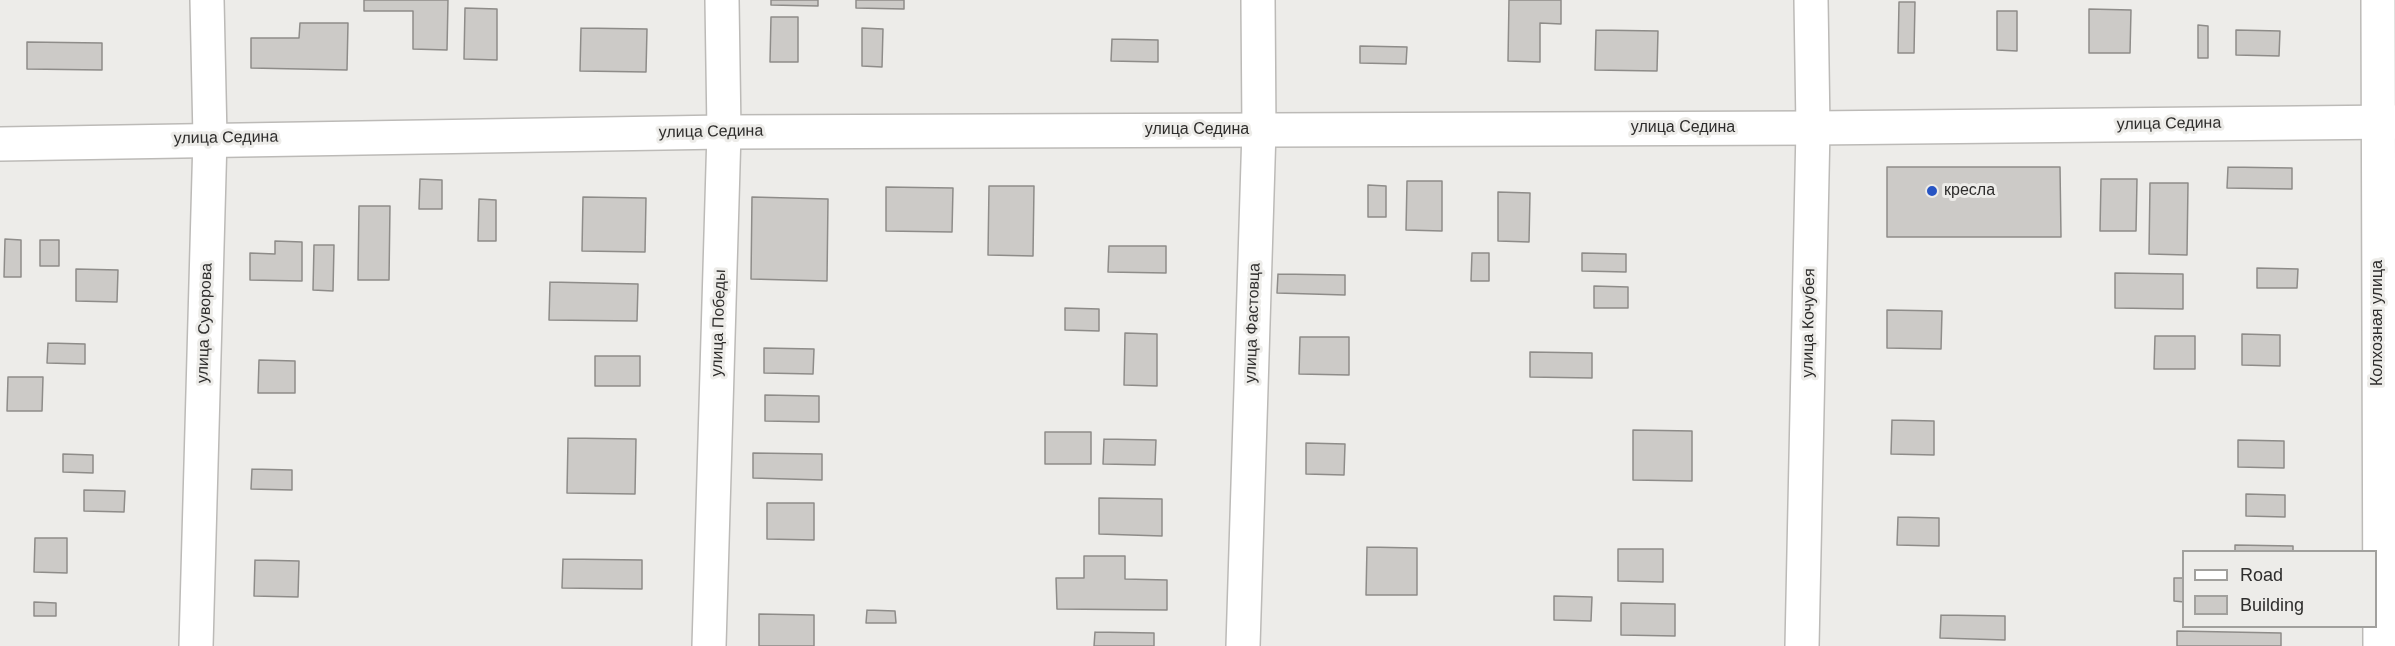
<!DOCTYPE html>
<meta charset="utf-8">
<style>
body{margin:0}
#map{position:relative;width:2395px;height:646px;overflow:hidden;background:#edece9;font-family:Arial,sans-serif}
canvas{display:block}
.legend{position:absolute;left:2182px;top:550px;width:195px;height:78px;box-sizing:border-box;background:#edece9;border:2px solid #a1a09d;margin:0;padding:8px 10px;list-style:none;font-size:18px;color:#2e2d2c}
.legend li{display:flex;align-items:center;gap:12px;height:30px}
.legend b{width:30px;border:2px solid #a1a09d}
</style>
<div id="map">
<canvas width="2395" height="646"></canvas>
<ul class="legend">
<li><b style="height:8px;background:#fff"></b>Road</li>
<li><b style="height:16px;background:#cccac7"></b>Building</li>
</ul>
</div>
<script>
const c = document.querySelector('canvas').getContext('2d');
c.lineJoin = 'round';
function fillPath(path, color) { c.fillStyle = color; c.fill(path, 'evenodd'); }
const poly = rows => new Path2D(rows.map(r => 'M' + r).join(''));
function stroke(path, color, width, dash) { c.strokeStyle = color; c.lineWidth = width; c.lineCap = dash ? 'butt' : 'round'; c.setLineDash(dash || []); c.stroke(path); }
function drawText(font, color, halo, rows, align = 'center') {
  c.font = font + ' Arial,sans-serif'; c.lineWidth = 6; c.setLineDash([]); c.textBaseline = 'middle'; c.strokeStyle = halo; c.fillStyle = color; for (const [text, x, y, turn = 0] of rows) {
    c.save(); c.translate(x, y); c.rotate((+turn || 0) * Math.PI / 180); c.textAlign = isNaN(turn) ? turn : align; if (halo) c.strokeText(text, 0, 0); c.fillText(text, 0, 0); c.restore();
  }
}
const building = poly([
 [364,0,448,0,447,50,413,49,413,11,364,11,364,0],
 [771,0,818,0,818,6,771,5,771,0],
 [856,0,904,0,904,9,856,8,856,0],
 [1509,0,1561,0,1561,24,1540,23,1540,62,1508,61,1509,0],
 [1899,2,1915,2,1914,53,1898,53,1899,2],
 [465,8,497,9,497,60,464,59,465,8],
 [2089,9,2131,10,2130,53,2089,53,2089,9],
 [1997,11,2017,11,2017,51,1997,50,1997,11],
 [771,17,798,17,798,62,770,62,771,17],
 [300,23,348,23,347,70,251,68,251,38,299,38,300,23],
 [2198,25,2208,26,2208,58,2198,58,2198,25],
 [581,28,647,29,646,72,580,71,581,28],
 [862,28,883,29,882,67,862,66,862,28],
 [1596,30,1658,31,1657,71,1595,70,1596,30],
 [2236,30,2280,31,2279,56,2236,55,2236,30],
 [1112,39,1158,40,1158,62,1111,61,1112,39],
 [27,42,102,43,102,70,27,69,27,42],
 [1360,46,1407,47,1406,64,1360,63,1360,46],
 [1887,167,2060,167,2061,237,1887,237,1887,167],
 [2228,167,2292,168,2292,189,2227,188,2228,167],
 [420,179,442,180,442,209,419,209,420,179],
 [2101,179,2137,179,2136,231,2100,231,2101,179],
 [1407,181,1442,181,1442,231,1406,230,1407,181],
 [2150,183,2188,183,2187,255,2149,254,2150,183],
 [1368,185,1386,186,1386,217,1368,217,1368,185],
 [989,186,1034,186,1033,256,988,255,989,186],
 [886,187,953,188,952,232,886,231,886,187],
 [1498,192,1530,193,1529,242,1498,241,1498,192],
 [583,197,646,198,645,252,582,251,583,197],
 [752,197,828,199,827,281,751,279,752,197],
 [479,199,496,200,496,241,478,241,479,199],
 [359,206,390,206,389,280,358,280,359,206],
 [5,239,21,240,21,277,4,277,5,239],
 [40,240,59,240,59,266,40,266,40,240],
 [275,241,302,242,302,281,250,280,250,253,275,254,275,241],
 [314,245,334,245,333,291,313,290,314,245],
 [1109,246,1166,246,1166,273,1108,272,1109,246],
 [1472,253,1489,253,1489,281,1471,281,1472,253],
 [1582,253,1626,254,1626,272,1582,271,1582,253],
 [2257,268,2298,269,2297,288,2257,288,2257,268],
 [76,269,118,270,117,302,76,301,76,269],
 [2115,273,2183,274,2183,309,2115,308,2115,273],
 [1278,274,1345,275,1345,295,1277,293,1278,274],
 [550,282,638,284,637,321,549,320,550,282],
 [1594,286,1628,287,1628,308,1594,308,1594,286],
 [1065,308,1099,309,1099,331,1065,330,1065,308],
 [1887,310,1942,311,1941,349,1887,348,1887,310],
 [1125,333,1157,334,1157,386,1124,385,1125,333],
 [2242,334,2280,335,2280,366,2242,365,2242,334],
 [2155,336,2195,336,2195,369,2154,369,2155,336],
 [1300,337,1349,337,1349,375,1299,374,1300,337],
 [48,343,85,344,85,364,47,363,48,343],
 [764,348,814,349,813,374,764,373,764,348],
 [1530,352,1592,353,1592,378,1530,377,1530,352],
 [595,356,640,356,640,386,595,386,595,356],
 [259,360,295,361,295,393,258,393,259,360],
 [8,377,43,377,42,411,7,411,8,377],
 [765,395,819,396,819,422,765,421,765,395],
 [1892,420,1934,421,1934,455,1891,454,1892,420],
 [1633,430,1692,431,1692,481,1633,480,1633,430],
 [1045,432,1091,432,1091,464,1045,464,1045,432],
 [568,438,636,439,635,494,567,493,568,438],
 [1104,439,1156,440,1155,465,1103,464,1104,439],
 [2238,440,2284,441,2284,468,2238,467,2238,440],
 [1306,443,1345,444,1344,475,1306,474,1306,443],
 [753,453,822,454,822,480,753,478,753,453],
 [63,454,93,455,93,473,63,472,63,454],
 [252,469,292,470,292,490,251,489,252,469],
 [84,490,125,491,124,512,84,511,84,490],
 [2246,494,2285,495,2285,517,2246,516,2246,494],
 [1099,498,1162,499,1162,536,1099,534,1099,498],
 [767,503,814,503,814,540,767,539,767,503],
 [1898,517,1939,518,1939,546,1897,545,1898,517],
 [35,538,67,538,67,573,34,572,35,538],
 [2235,545,2293,546,2293,552,2235,552,2235,545],
 [1367,547,1417,548,1417,595,1366,595,1367,547],
 [1618,549,1663,549,1663,582,1618,581,1618,549],
 [1084,556,1125,556,1125,579,1167,580,1167,610,1057,609,1056,578,1084,578,1084,556],
 [563,559,642,560,642,589,562,588,563,559],
 [255,560,299,561,298,597,254,596,255,560],
 [2174,578,2184,578,2184,602,2174,601,2174,578],
 [1554,596,1592,597,1591,621,1554,620,1554,596],
 [34,602,56,603,56,616,34,616,34,602],
 [1621,603,1675,604,1675,636,1621,635,1621,603],
 [867,610,895,611,896,623,866,623,867,610],
 [759,614,814,615,814,646,759,646,759,614],
 [1941,615,2005,616,2005,640,1940,638,1941,615],
 [2177,631,2281,633,2281,646,2177,646,2177,631],
 [1095,632,1154,633,1154,646,1094,646,1095,632]
]);
const minor = poly([
 [2378,0,2380,646],
 [196,646,210,138,207,0],
 [709,646,724,132,722,0],
 [1243,646,1259,130,1258,0],
 [1802,646,1813,128,1811,0]
]);
const secondary = poly([
 [0,144,724,132,1813,128,2395,122]
]);
const markers = [
 [1932,191,6,"#2754c3"]
];
const streetNames = [
 ["улица Седина",2169,124,-1],
 ["улица Седина",1683,128],
 ["улица Седина",1197,130],
 ["улица Седина",711,132,-1],
 ["улица Седина",226,138,-1],
 ["улица Суворова",205,323,-88],
 ["улица Победы",719,323,-88],
 ["улица Фастовца",1253,323,-88],
 ["улица Кочубея",1809,323,-89],
 ["Колхозная улица",2378,323,-90]
];
const poiNames = [
 ["кресла",1944,191]
];
fillPath(building, '#cccac7');
stroke(building, '#8e8c89', 1.5);
stroke(minor, '#bcbab7', 36);
stroke(secondary, '#bcbab7', 36);
stroke(minor, '#fff', 33);
stroke(secondary, '#fff', 33);
for (const [x, y, r, color] of markers) { const dot = new Path2D(); dot.arc(x, y, r, 0, 2 * Math.PI); c.fillStyle = color; c.fill(dot); stroke(dot, '#edece9', 2); }
drawText('16px', '#2e2d2c', '#edece9', streetNames);
drawText('16px', '#2e2d2c', '#edece9', poiNames, 'left');
</script>
